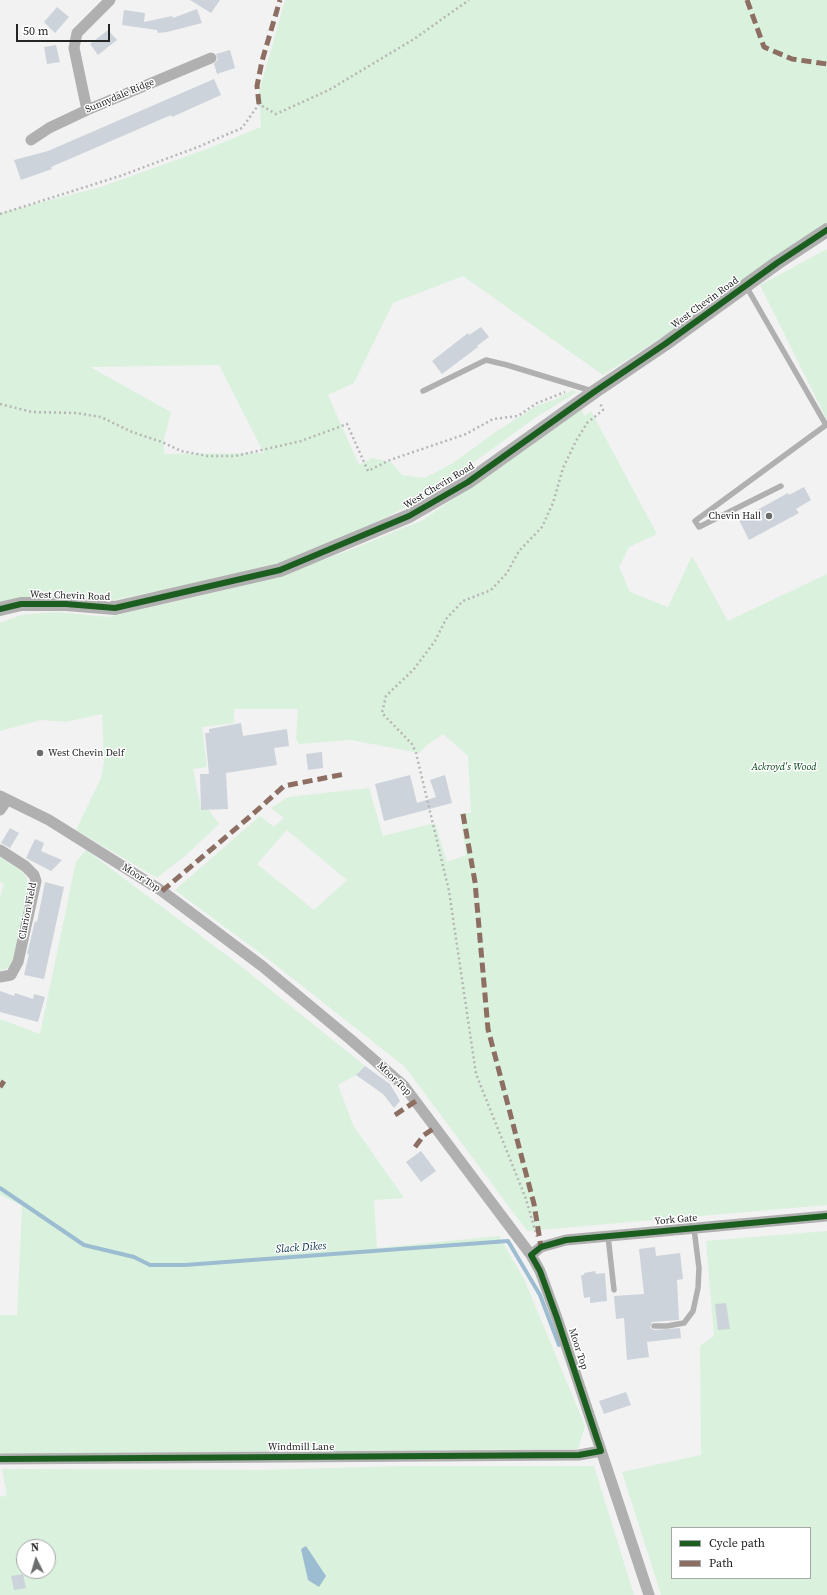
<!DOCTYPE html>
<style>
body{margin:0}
#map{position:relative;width:827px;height:1595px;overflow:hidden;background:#f2f2f2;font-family:"Source Serif 4",serif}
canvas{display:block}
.legend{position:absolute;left:671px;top:1527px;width:140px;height:52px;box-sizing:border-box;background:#fff;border:1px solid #a7a7a7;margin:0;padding:5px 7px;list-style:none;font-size:12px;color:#232424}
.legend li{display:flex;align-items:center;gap:8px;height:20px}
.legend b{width:20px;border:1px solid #a7a7a7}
.north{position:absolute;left:16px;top:1539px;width:40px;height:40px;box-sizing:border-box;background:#fff;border:1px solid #a7a7a7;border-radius:50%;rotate:355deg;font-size:11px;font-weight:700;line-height:16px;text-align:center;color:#232424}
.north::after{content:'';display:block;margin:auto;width:14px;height:18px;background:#6b6c6c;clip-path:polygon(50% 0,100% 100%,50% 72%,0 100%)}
.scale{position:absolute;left:16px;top:24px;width:94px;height:18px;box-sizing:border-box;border:2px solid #232424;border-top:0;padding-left:5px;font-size:12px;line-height:14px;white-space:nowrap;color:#232424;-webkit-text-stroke:3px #fff;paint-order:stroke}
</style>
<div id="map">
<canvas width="827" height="1595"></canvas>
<ul class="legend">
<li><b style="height:5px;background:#1b5e20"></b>Cycle path</li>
<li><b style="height:5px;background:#8d6e63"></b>Path</li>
</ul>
<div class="north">N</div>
<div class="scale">50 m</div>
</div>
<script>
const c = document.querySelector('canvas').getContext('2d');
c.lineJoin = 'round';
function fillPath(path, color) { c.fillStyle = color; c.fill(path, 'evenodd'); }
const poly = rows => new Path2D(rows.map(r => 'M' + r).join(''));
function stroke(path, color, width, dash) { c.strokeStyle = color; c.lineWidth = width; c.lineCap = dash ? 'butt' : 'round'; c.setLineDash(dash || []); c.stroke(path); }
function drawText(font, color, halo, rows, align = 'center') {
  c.font = font + ' "Source Serif 4",serif'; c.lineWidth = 3; c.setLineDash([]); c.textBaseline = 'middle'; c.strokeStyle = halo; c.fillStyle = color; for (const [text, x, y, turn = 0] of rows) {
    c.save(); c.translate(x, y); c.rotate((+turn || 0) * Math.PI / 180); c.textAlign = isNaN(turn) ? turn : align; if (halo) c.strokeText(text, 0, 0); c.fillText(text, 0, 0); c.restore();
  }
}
const green = poly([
 [285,0,827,0,827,223,664,336,603,375,463,276,393,303,354,383,328,395,359,465,372,458,391,462,402,475,425,478,453,463,497,431,538,405,554,400,573,390,577,392,535,418,430,494,383,519,274,567,114,600,81,597,45,597,0,603,0,213,101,187,207,149,261,127,259,92],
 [219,365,264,453,164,454,164,439,171,412,90,367],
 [827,249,827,420,760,285],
 [582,408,584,416,591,411,657,534,629,547,619,567,630,592,668,607,692,556,728,621,827,574,827,1205,527,1231,405,1067,268,959,175,890,260,816,274,827,284,818,271,808,288,797,369,788,383,836,435,823,447,862,466,855,460,813,471,813,468,756,443,734,427,745,419,753,351,740,299,744,296,739,298,709,234,709,234,723,202,727,207,767,193,769,201,809,209,810,219,824,186,855,157,878,76,830,101,778,104,762,102,714,66,722,41,720,0,731,0,623,21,615,57,612,108,617,225,590,283,574,345,552,423,520],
 [287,830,347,880,314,910,257,864],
 [86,850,237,963,365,1066,356,1075,338,1085,353,1125,404,1198,374,1200,377,1248,499,1236,524,1279,585,1426,578,1449,0,1454,0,1315,17,1315,22,1206,0,1195,0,1019,40,1034,76,862],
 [0,857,21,870,31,885,12,966,0,971,0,897,4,884,0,882],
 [827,1231,827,1595,661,1595,622,1472,701,1455,700,1346,714,1336,706,1241],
 [672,1528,810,1528,810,1578,672,1578],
 [400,1466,594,1466,634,1595,0,1595,0,1497,7,1495,2,1469,263,1470],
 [24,1547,48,1547,48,1571,24,1571]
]);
const water = poly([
 [306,1546,326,1576,319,1587,308,1580,301,1549]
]);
const stream = poly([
 [0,1188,84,1245,134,1257,150,1265,185,1265,508,1241,540,1295,559,1345]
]);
const building = poly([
 [190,0,220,0,211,13],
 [57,7,69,17,55,33,44,22],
 [197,9,202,23,167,32,158,33,157,30,122,25,124,10,145,13,144,22,172,16,173,18],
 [108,30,117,40,98,55,90,44],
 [56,45,60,62,47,64,44,47],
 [230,50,235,68,217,74,214,64,218,59,216,54],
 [214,79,221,95,172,117,171,115,88,151,51,167,52,169,21,180,14,160,48,151],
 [481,327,489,337,477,346,478,347,442,374,432,361,468,333,469,335],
 [804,487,811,500,796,509,799,513,749,540,739,520,788,493,789,495],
 [241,723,243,736,287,729,289,746,274,748,277,765,226,773,228,809,201,810,200,774,209,774,205,733,209,733,209,729],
 [322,752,323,768,308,770,306,754],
 [410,775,417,803,436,797,430,780,445,775,452,803,384,821,375,784],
 [10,828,19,833,10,848,1,843],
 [35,839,44,843,41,851,62,860,51,871,26,858],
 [45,882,64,887,44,979,24,975,29,954,27,954,35,921,37,922],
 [0,991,14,996,15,993,33,999,34,994,45,997,38,1022,0,1012],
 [365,1066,390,1084,400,1101,394,1108,383,1094,356,1075],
 [421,1151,436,1171,421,1182,406,1162],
 [655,1247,656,1256,680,1253,683,1279,677,1280,679,1320,652,1322,650,1328,654,1330,680,1328,681,1338,647,1342,649,1357,627,1360,624,1318,616,1319,614,1296,644,1294,639,1249],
 [595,1271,596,1274,605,1273,607,1301,590,1303,590,1297,584,1298,581,1275,584,1275,584,1273],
 [726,1303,730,1329,718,1330,715,1304],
 [626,1392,631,1405,604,1414,599,1401],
 [23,1574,26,1588,14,1590,11,1576]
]);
const path = poly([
 [0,214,120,176,198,147,242,128,259,104,276,114,329,90,414,39,469,0],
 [0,404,32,412,76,413,101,417,132,432,162,442,181,451,208,456,235,456,262,450,301,441,347,424,368,471,390,460,466,434,493,419,518,416,537,403,565,392],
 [537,1237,526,1199,476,1074,449,891,416,753,412,744,382,713,386,696,414,669,435,641,446,619,463,601,491,590,507,573,519,551,542,527,553,503,563,468,576,441,587,423,603,410,600,403]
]);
const service = poly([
 [746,286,826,425,695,521,699,527,781,486],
 [423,391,486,360,507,365,592,391],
 [608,1236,614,1290],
 [654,1326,667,1326,684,1323,693,1311,698,1288,699,1268,694,1229]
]);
const minor = poly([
 [87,110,74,48,77,33,110,0],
 [31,140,49,128,87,110,211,58],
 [0,796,49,820,162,891,262,966,350,1039,404,1086,531,1255,540,1271,557,1318,649,1595],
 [0,810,7,800],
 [0,850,25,866,34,875,36,881,18,962,11,975,0,977],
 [531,1255,541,1247,566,1240,827,1216],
 [0,1459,579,1455,601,1451]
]);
const tertiary = poly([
 [0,609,21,604,66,604,115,608,280,570,409,516,468,482,594,392,665,344,777,263,827,230]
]);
const quiet = poly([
 [747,0,764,47,792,59,827,64],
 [259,104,257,86,262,61,280,0],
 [463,814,475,882,488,1029,534,1204,541,1247],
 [162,891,253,814,284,786,345,774],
 [0,1087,4,1081],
 [395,1115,416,1101],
 [415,1147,424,1135,436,1127]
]);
const cycleway = poly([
 [0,609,21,604,66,604,115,608,280,570,409,516,468,482,594,392,665,344,777,263,827,230],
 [0,1459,579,1455,601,1451,557,1318,540,1271,531,1255,541,1247,566,1240,827,1216]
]);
const markers = [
 [769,516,4,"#6b6c6c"],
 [40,753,4,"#6b6c6c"]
];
const streetNames = [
 ["Sunnydale Ridge",120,96,-23],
 ["West Chevin Road",705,303,-36],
 ["West Chevin Road",439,486,-31],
 ["West Chevin Road",70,596,2],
 ["Moor Top",141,878,32],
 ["Clarion Field",28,911,-79],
 ["Moor Top",394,1079,44],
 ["York Gate",676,1220,-5],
 ["Moor Top",578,1349,72],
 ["Windmill Lane",301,1447]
];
const poiNames = [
 ["Chevin Hall",761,516],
 ["West Chevin Delf",48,753,"left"]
];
const parkNames = [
 ["Ackroyd's Wood",784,767]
];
const waterNames = [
 ["Slack Dikes",301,1248,-4]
];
fillPath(green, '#daf1dd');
fillPath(water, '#9cbdd1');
stroke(stream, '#9cbdd1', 4);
fillPath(building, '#ccd3da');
stroke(path, '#b6b6b6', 2.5, [2, 3]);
stroke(service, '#b1b0b0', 5.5);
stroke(minor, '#b1b0b0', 11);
stroke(tertiary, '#b1b0b0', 14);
stroke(quiet, '#8d6e63', 5, [10, 5]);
stroke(cycleway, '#1b5e20', 6);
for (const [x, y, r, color] of markers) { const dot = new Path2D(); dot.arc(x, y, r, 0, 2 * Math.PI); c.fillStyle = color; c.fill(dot); stroke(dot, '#fff', 1.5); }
drawText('10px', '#232424', '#fff', streetNames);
drawText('10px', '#232424', '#fff', poiNames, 'right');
drawText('italic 10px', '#004215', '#fff', parkNames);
drawText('italic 11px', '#093247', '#fff', waterNames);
</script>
